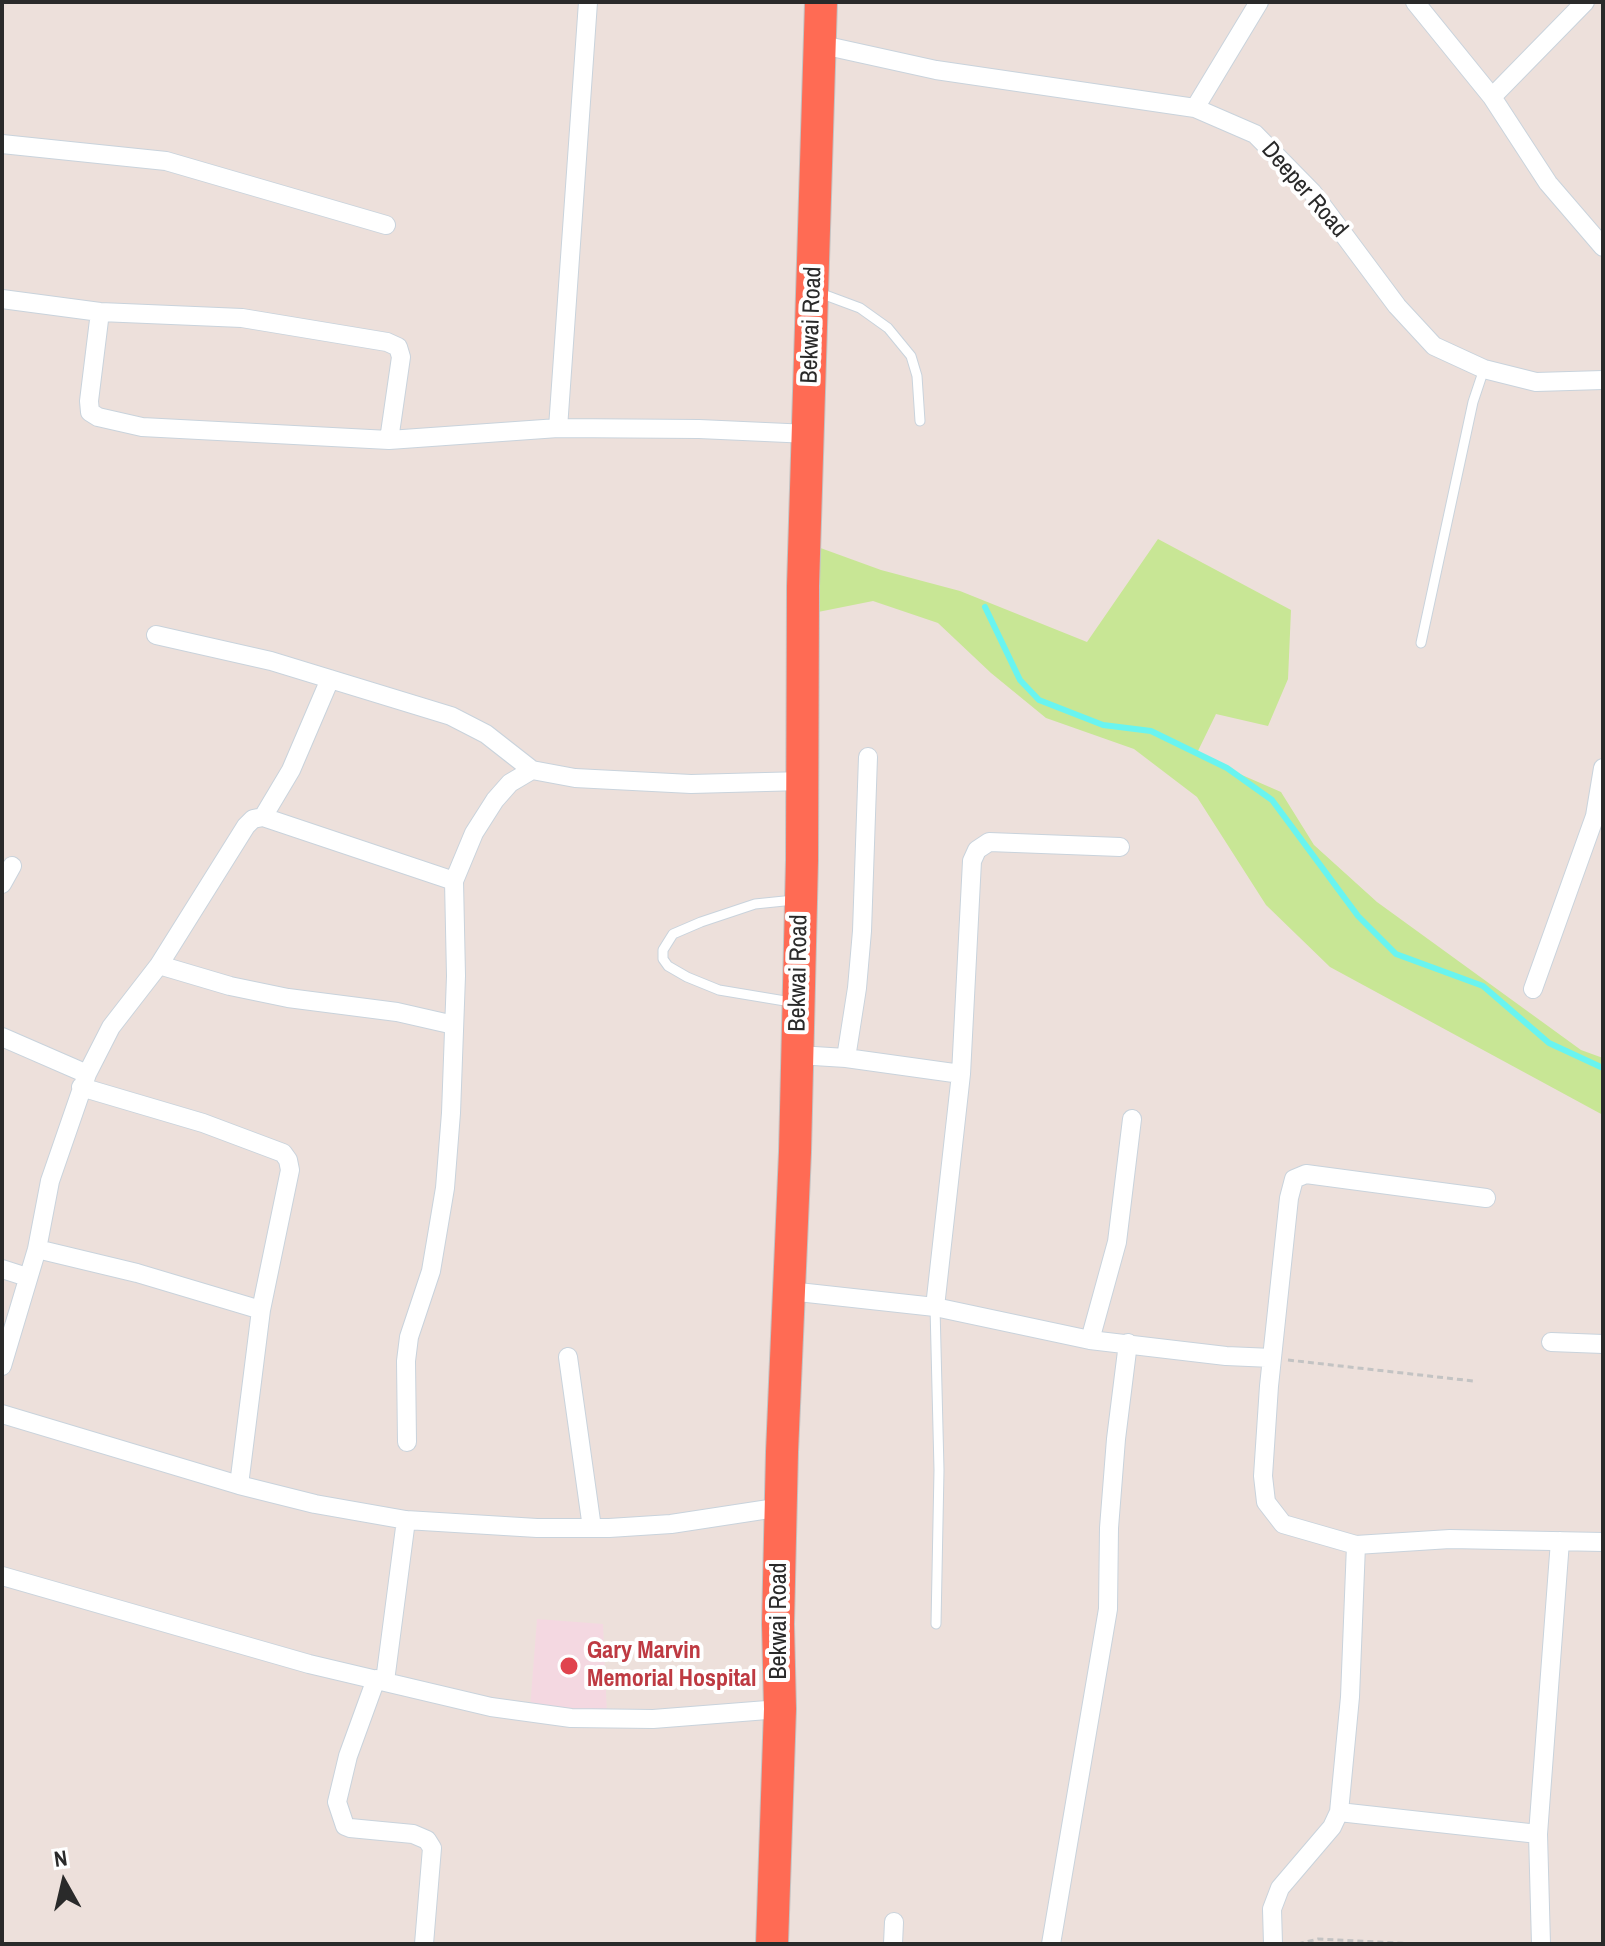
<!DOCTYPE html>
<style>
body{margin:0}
#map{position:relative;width:1605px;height:1946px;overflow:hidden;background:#ede0db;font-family:"Archivo Narrow",sans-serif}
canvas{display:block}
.frame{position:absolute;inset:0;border:4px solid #2a2a2a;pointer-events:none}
.north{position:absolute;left:24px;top:1842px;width:80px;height:80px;-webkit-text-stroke:6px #fff;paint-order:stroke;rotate:352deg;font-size:22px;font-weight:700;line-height:32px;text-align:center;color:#2a2a2a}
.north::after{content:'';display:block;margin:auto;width:28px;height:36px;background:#2a2a2a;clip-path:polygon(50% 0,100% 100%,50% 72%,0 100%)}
</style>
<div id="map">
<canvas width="1605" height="1946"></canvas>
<div class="frame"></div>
<div class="north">N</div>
</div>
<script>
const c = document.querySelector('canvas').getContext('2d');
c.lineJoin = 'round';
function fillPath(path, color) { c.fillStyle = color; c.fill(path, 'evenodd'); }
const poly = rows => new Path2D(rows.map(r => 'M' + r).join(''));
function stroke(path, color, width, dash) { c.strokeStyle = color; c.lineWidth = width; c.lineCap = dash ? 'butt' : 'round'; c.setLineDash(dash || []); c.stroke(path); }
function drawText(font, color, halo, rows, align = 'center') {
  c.font = font + ' "Archivo Narrow",sans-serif'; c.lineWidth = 8; c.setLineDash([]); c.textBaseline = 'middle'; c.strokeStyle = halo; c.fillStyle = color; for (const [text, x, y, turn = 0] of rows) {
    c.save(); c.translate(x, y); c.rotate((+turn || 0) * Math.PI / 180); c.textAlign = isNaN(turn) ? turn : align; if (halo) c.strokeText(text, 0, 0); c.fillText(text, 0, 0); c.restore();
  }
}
const medical = poly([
 [537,1619,603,1624,607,1714,530,1708]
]);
const green = poly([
 [1158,539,1291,610,1288,679,1268,726,1216,714,1196,755,1281,792,1314,845,1377,902,1581,1050,1603,1058,1603,1115,1330,967,1266,905,1197,797,1134,749,1046,718,991,673,938,623,873,601,813,613,815,546,881,570,960,591,1087,642]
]);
const stream = poly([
 [985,607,1020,680,1039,700,1103,725,1151,731,1227,768,1272,800,1358,916,1396,954,1483,986,1549,1043,1603,1068]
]);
const path = poly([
 [1288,1360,1473,1381],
 [1298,1944,1318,1939,1416,1944]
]);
const lane = poly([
 [817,292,860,308,888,328,911,356,917,376,920,421],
 [1421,643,1473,402,1484,369],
 [791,1002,719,990,687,977,668,966,663,959,663,950,673,934,701,922,755,904,794,900],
 [935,1307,939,1470,936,1624]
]);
const street = poly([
 [1415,2,1492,97,1548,183,1603,247],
 [818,44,936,70,1195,108,1255,134,1312,192,1397,306,1434,346,1484,369,1536,382,1603,380],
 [1492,97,1585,2],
 [1195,108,1259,2],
 [2,144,166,161,386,225],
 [2,299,100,312,242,318,387,342,398,347,401,357,389,440],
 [100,312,89,401,90,412,98,417,142,427,389,440,558,428,699,429,809,434],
 [558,428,588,2],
 [156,635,271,661,451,716,486,734,532,770,575,778,691,784,803,781],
 [263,817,291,770,330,679],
 [2,884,12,866],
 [159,965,230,986,288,998,397,1012,454,1025],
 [1533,989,1595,816,1603,768],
 [2,1037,87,1074],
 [798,1055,846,1058,961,1074],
 [846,1058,857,988,862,931,868,757],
 [81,1087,203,1123,283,1153,288,1160,290,1170,261,1310,239,1485],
 [1486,1198,1306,1174,1294,1179,1289,1198,1269,1386,1263,1476,1266,1502,1283,1524,1356,1545,1450,1539,1603,1542],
 [37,1249,137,1273,261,1310],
 [2,1269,27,1277],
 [789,1291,935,1307,1090,1340,1226,1356,1272,1358],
 [935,1307,961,1074,972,861,977,850,989,842,1120,847],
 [1090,1340,1117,1242,1132,1119],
 [1551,1342,1603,1344],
 [568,1357,592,1528],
 [2,1366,37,1249,50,1181,87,1074,111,1027,159,965,246,826,253,819,263,817,454,881],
 [2,1414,239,1485,315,1504,406,1520,537,1528,609,1528,671,1524,782,1507],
 [407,1442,406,1361,409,1337,431,1271,445,1188,451,1113,456,976,454,881,474,833,495,800,510,783,532,770],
 [2,1576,309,1664,491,1707,571,1718,653,1719,780,1709],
 [376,1679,348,1756,337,1802,345,1826,350,1828,413,1834,427,1840,432,1848,424,1944],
 [385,1681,406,1520],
 [1339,1812,1538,1834],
 [893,1944,894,1922],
 [1051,1944,1108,1609,1109,1528,1116,1439,1128,1343],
 [1273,1944,1272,1909,1280,1888,1332,1827,1339,1812,1350,1697,1356,1545],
 [1541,1944,1538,1834,1560,1541]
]);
const highway = poly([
 [772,1944,780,1709,778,1624,782,1452,795,1152,802,860,803,586,821,2]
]);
const markers = [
 [569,1666,10,"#e0444e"]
];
const streetNames = [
 ["Deeper Road",1304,190,49],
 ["Bekwai Road",812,325,-88],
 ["Bekwai Road",799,973,-89],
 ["Bekwai Road",780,1621,-90]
];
const healthNames = [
 ["Gary Marvin",587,1652],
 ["Memorial Hospital",587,1680]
];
fillPath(medical, '#f4d8e1');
fillPath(green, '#c8e695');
stroke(stream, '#69f4f0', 6);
stroke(lane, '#c9d3dc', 11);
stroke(street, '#c9d3dc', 20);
stroke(highway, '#c3c3c3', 34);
stroke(path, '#c3c3c3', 3, [6, 4]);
stroke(lane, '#fff', 9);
stroke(street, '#fff', 18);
stroke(highway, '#ff6b54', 32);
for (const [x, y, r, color] of markers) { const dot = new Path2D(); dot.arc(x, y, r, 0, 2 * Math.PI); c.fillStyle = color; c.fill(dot); stroke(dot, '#fff', 3); }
drawText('24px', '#2a2a2a', '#fff', streetNames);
drawText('bold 24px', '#be3a42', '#fff', healthNames, 'left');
</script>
